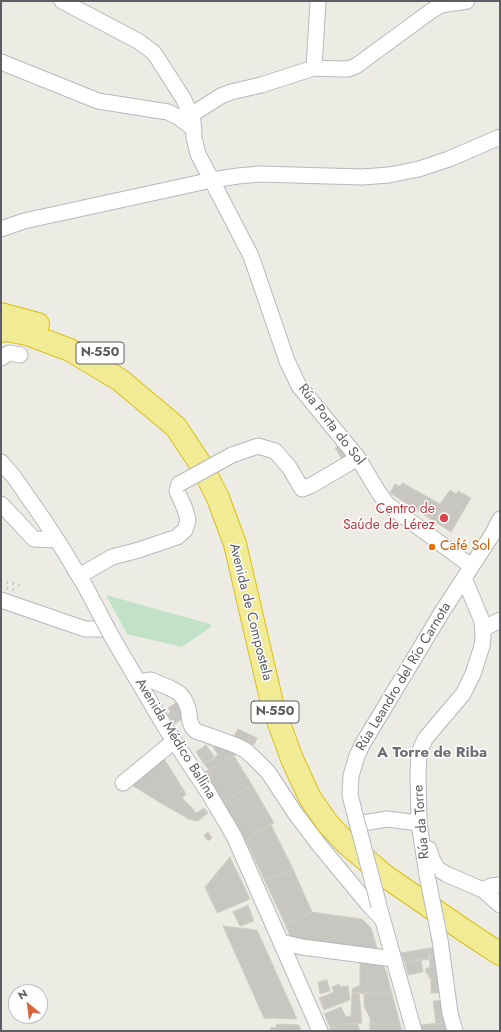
<!DOCTYPE html>
<meta charset="utf-8">
<style>
body{margin:0}
#map{position:relative;width:501px;height:1032px;overflow:hidden;background:#edece4;font-family:Jost,sans-serif}
canvas{display:block}
.frame{position:absolute;inset:0;border:2px solid #5c5e63;pointer-events:none}
.north{position:absolute;left:8px;top:984px;width:40px;height:40px;box-sizing:border-box;background:#fff;border:1px solid #bebfc1;border-radius:50%;rotate:331deg;font-size:11px;font-weight:700;line-height:16px;text-align:center;color:#5c5e63}
.north::after{content:'';display:block;margin:auto;width:14px;height:18px;background:#d8653e;clip-path:polygon(50% 0,100% 100%,50% 72%,0 100%)}
</style>
<div id="map">
<canvas width="501" height="1032"></canvas>
<div class="frame"></div>
<div class="north">N</div>
</div>
<script>
const c = document.querySelector('canvas').getContext('2d');
c.lineJoin = 'round';
function fillPath(path, color) { c.fillStyle = color; c.fill(path, 'evenodd'); }
const poly = rows => new Path2D(rows.map(r => 'M' + r).join(''));
function stroke(path, color, width, dash) { c.strokeStyle = color; c.lineWidth = width; c.lineCap = dash ? 'butt' : 'round'; c.setLineDash(dash || []); c.stroke(path); }
function drawText(font, color, halo, rows, align = 'center') {
  c.font = font + ' Jost,sans-serif'; c.lineWidth = 3; c.setLineDash([]); c.textBaseline = 'middle'; c.strokeStyle = halo; c.fillStyle = color; for (const [text, x, y, turn = 0] of rows) {
    c.save(); c.translate(x, y); c.rotate((+turn || 0) * Math.PI / 180); c.textAlign = isNaN(turn) ? turn : align; if (halo) c.strokeText(text, 0, 0); c.fillText(text, 0, 0); c.restore();
  }
}
const green = poly([
 [106,595,210,624,211,627,182,647,127,634]
]);
const building = poly([
 [342,444,351,458,344,462,335,448,342,444],
 [403,483,440,504,450,490,456,494,458,491,471,498,451,532,390,493,395,484,400,486,403,483],
 [180,700,184,711,181,713,184,718,174,724,167,714,171,712,168,708,180,700],
 [238,729,257,738,254,745,248,742,247,745,233,738,238,729],
 [210,742,237,754,209,770,204,764,218,755,210,742],
 [206,745,215,758,204,764,196,752,206,745],
 [234,756,252,785,223,802,205,772,234,756],
 [163,757,183,789,164,805,130,784,163,757],
 [252,785,274,823,256,833,246,841,223,802,252,785],
 [183,789,186,794,182,798,192,808,182,815,164,805,183,789],
 [192,808,196,813,204,808,208,813,198,821,188,819,182,815,192,808],
 [271,825,293,869,265,881,246,841,256,833,271,825],
 [208,832,212,838,208,841,204,835,208,832],
 [230,857,250,899,217,913,205,887,230,857],
 [293,869,312,912,285,924,265,881,293,869],
 [248,905,254,921,240,926,233,912,248,905],
 [312,912,362,919,371,928,377,948,375,952,296,941,290,936,285,924,312,912],
 [223,926,257,930,297,1019,264,1018,223,926],
 [429,948,429,959,405,963,401,953,429,948],
 [429,948,438,948,439,957,429,957,429,948],
 [429,957,439,957,440,967,430,968,429,957],
 [421,959,423,972,408,975,405,963,421,959],
 [360,962,381,963,386,970,392,994,352,993,352,989,360,985,360,962],
 [440,967,444,993,431,993,431,978,429,978,428,973,426,974,426,968,440,967],
 [327,980,330,991,320,994,318,982,327,980],
 [339,984,340,987,348,986,350,1000,324,1010,319,998,334,992,332,987,339,984],
 [359,992,362,1023,342,1024,331,1029,324,1014,341,1007,346,1017,351,1016,352,993,359,992],
 [364,993,392,994,400,1024,370,1024,370,1018,364,1006,364,993],
 [445,1000,448,1022,436,1024,433,1001,445,1000],
 [448,1022,450,1030,422,1031,421,1025,448,1022],
 [357,1023,360,1031,328,1030,342,1024,357,1023],
 [279,1024,299,1025,301,1031,271,1031,270,1028,276,1027,276,1025,279,1024],
 [370,1024,400,1024,402,1031,370,1031,370,1024]
]);
const minor = poly([
 [62,1,138,41,153,52,158,59,183,98,191,115,193,121,194,138,198,154,251,256,287,361,299,386,358,458,379,493,387,504,471,566],
 [1,62,98,101,168,112,178,117,194,129],
 [314,68,318,1],
 [191,115,221,96,231,92,261,85,314,68,340,69,348,69,356,66,431,11,441,5,467,1],
 [1,229,24,221,212,180,238,176,260,174,362,177,389,175,419,169,449,159,500,137],
 [1,358,9,353,20,355],
 [232,455,258,446,275,451,289,467,302,489,312,485,358,458],
 [1,462,14,477,44,520,64,551,83,583],
 [1,504,34,539,57,540],
 [79,576,112,557,139,550,177,537,185,530,188,520,185,509,177,491,179,484],
 [1,600,85,629,101,629,107,627],
 [483,629,500,620],
 [112,637,165,727,208,792,234,836,320,1031],
 [139,682,151,680,170,688,179,693,184,699,188,708,190,721,192,727,196,731,235,745,245,750,254,758,268,772,295,813,320,846,368,904,383,920],
 [123,783,174,741],
 [352,803,350,794,351,776,357,756,362,745,442,612,492,535,500,519],
 [357,824,387,819,419,823],
 [429,849,432,859,438,869,446,874,483,890,500,905],
 [427,875,419,823,418,775,419,753,425,739,463,694,473,674,482,646,483,637,482,621,464,578],
 [483,890,491,886,500,885],
 [380,910,414,1031],
 [440,940,450,1013,455,1031],
 [281,942,302,947,394,959]
]);
const highway = poly([
 [1,314,38,324],
 [1,331,7,330,27,334,70,350,120,380,176,427,203,468,218,498,235,544,273,707,292,759,310,798,328,824,346,843,385,876,468,933,500,954]
]);
const rail = poly([
 [1,581,20,585],
 [1,587,18,591]
]);
const minorBridge = poly([
 [179,484,232,455],
 [84,584,112,637],
 [352,803,379,906],
 [427,875,440,940]
]);
const markers = [
 [444,518,5,"#e0444e"],
 [432,547,4,"#e8710a"]
];
const shields = [
 [100,353,48],
 [275,712,48]
];
const shieldNames = [
 ["N-550",100,353],
 ["N-550",275,712]
];
const streetNames = [
 ["Rúa Porta do Sol",331,425,52],
 ["Avenida de Compostela",250,612,76],
 ["Rúa Leandro del Río Carnota",404,677,-59],
 ["Avenida Médico Ballina",175,739,58],
 ["Rúa da Torre",422,822,-95]
];
const healthNames = [
 ["Centro de",435,510],
 ["Saúde de Lérez",435,526]
];
const foodNames = [
 ["Café Sol",440,547]
];
const neighbourhoodNames = [
 ["A Torre de Riba",432,753]
];
fillPath(green, '#c2e2c8');
fillPath(building, '#c8c6c0');
stroke(building, '#d1cfc3', 1);
stroke(minor, '#b6b8bc', 17);
stroke(highway, '#dabf16', 24);
stroke(minor, '#fff', 15);
stroke(highway, '#f2eb95', 22);
stroke(rail, '#b4b5b5', 3, [1, 5]);
stroke(minorBridge, '#b6b8bc', 17, []);
stroke(minorBridge, '#fff', 15);
for (const [x, y, r, color] of markers) { const dot = new Path2D(); dot.arc(x, y, r, 0, 2 * Math.PI); c.fillStyle = color; c.fill(dot); stroke(dot, '#fff', 1.5); }
for (const [x, y, w] of shields) { const box = new Path2D(); box.roundRect(x - w / 2, y - 11, w, 22, 3); c.fillStyle = '#fff'; c.fill(box); stroke(box, '#5c5e63', 1); }
drawText('bold 13px', '#5c5e63', null, shieldNames);
drawText('14px', '#5c5e63', '#fff', streetNames);
drawText('14px', '#be3a42', '#fff', healthNames, 'right');
drawText('14px', '#c56008', '#fff', foodNames, 'left');
drawText('bold 15px', '#6d6f75', '#fff', neighbourhoodNames);
</script>
